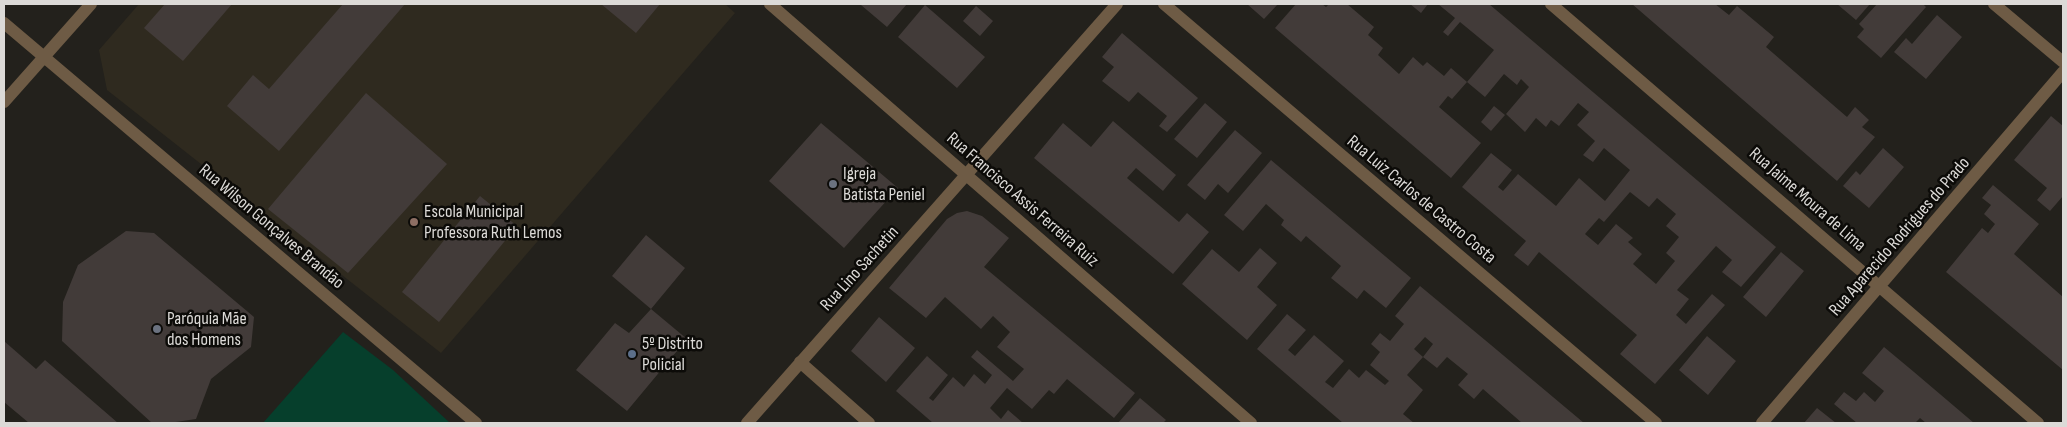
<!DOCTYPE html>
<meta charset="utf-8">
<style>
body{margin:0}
#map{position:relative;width:2067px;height:427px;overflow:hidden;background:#23211c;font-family:"Sofia Sans Condensed",sans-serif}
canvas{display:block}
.frame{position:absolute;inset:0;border:5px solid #dcdad7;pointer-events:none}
</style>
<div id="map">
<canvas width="2067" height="427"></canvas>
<div class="frame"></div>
</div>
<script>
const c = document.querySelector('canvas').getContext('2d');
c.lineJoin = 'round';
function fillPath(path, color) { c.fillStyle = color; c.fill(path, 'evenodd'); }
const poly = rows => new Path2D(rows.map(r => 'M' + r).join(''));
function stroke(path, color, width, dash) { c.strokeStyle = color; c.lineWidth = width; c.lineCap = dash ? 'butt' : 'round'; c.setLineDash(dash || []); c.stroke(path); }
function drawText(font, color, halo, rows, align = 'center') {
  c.font = font + ' "Sofia Sans Condensed",sans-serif'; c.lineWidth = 5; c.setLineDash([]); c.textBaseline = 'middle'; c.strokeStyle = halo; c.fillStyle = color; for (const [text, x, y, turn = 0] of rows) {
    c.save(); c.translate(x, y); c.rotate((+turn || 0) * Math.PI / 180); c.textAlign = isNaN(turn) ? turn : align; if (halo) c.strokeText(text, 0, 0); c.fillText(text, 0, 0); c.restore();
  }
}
const built = poly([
 [139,4,725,4,735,13,441,353,107,90,99,50]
]);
const green = poly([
 [343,332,393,370,450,423,263,423]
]);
const building = poly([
 [165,4,232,4,183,61,144,28],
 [343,4,405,4,279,151,227,106,253,75,269,89],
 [601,4,660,4,636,33],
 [862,4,907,4,887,27,861,5],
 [1247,4,1278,4,1264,19],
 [1296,4,1322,4,1326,7,1329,4,1347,4,1374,27,1368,35,1383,48,1378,55,1399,74,1413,57,1423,66,1427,62,1444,76,1451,68,1467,82,1494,50,1460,22,1448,36,1443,32,1455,18,1438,4,1489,4,1776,247,1741,287,1722,272,1732,260,1716,246,1677,290,1689,299,1676,315,1686,324,1712,294,1725,305,1655,384,1620,354,1637,335,1539,252,1528,266,1514,255,1526,241,1462,187,1491,153,1512,170,1498,187,1503,191,1518,174,1556,206,1579,178,1605,201,1630,170,1604,148,1593,162,1583,155,1595,141,1577,125,1589,112,1578,103,1559,126,1551,120,1546,127,1536,118,1525,132,1506,114,1529,87,1521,79,1517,85,1504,74,1485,97,1467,82,1452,99,1448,96,1439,107,1481,143,1451,178,1275,28],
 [1630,192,1649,207,1657,198,1676,214,1666,226,1679,237,1666,253,1675,261,1656,284,1633,264,1642,254,1628,242,1633,238,1616,224,1598,245,1585,234,1599,218,1604,222],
 [1410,4,1428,4,1421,13],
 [1632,4,1715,4,1729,15,1737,6,1774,37,1766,47,1847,117,1855,107,1869,120,1862,127,1875,137,1837,181],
 [1837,4,1870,4,1856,20],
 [1877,4,1923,4,1926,7,1881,58,1857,37,1864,29,1859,24],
 [925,5,985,57,957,88,898,37],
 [976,6,993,21,980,36,963,21],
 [1937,15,1962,37,1926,79,1894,52,1906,38,1912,44],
 [1122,33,1198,98,1167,132,1159,126,1167,116,1138,92,1129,102,1102,81,1114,67,1102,57],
 [366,93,447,164,348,273,268,209],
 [1205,103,1227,122,1197,158,1174,139],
 [1494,106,1505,115,1491,131,1481,122],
 [2051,116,2063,126,2063,196,2050,211,2037,200,2047,188,2014,160],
 [1113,121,1176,175,1163,191,1136,168,1127,178,1179,222,1187,213,1209,232,1173,274,1034,158,1063,123,1091,147],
 [821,123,898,188,844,248,769,181],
 [1235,130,1262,153,1228,193,1218,184,1205,200,1187,185],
 [1883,148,1904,167,1869,208,1843,186,1856,171,1860,175],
 [1271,160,1411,278,1386,308,1364,290,1357,299,1331,278,1341,266,1306,236,1301,242,1281,225,1284,220,1266,204,1243,231,1224,215],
 [1993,185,2039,224,2014,254,2063,297,2063,370,1946,272,1982,228,1988,233,1995,224,1984,214,1991,205,1982,198],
 [480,196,517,226,439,322,402,292],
 [967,211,982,216,1009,238,984,267,1135,393,1114,418,1067,379,1054,394,1049,390,1032,409,1007,388,990,408,1001,419,1008,410,1023,423,933,423,896,391,927,356,948,375,929,398,933,401,953,377,964,387,974,374,985,384,992,375,971,357,977,350,1013,381,1024,369,997,347,1010,332,993,316,981,329,945,297,926,318,889,288,947,219,957,213],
 [126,231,154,233,254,317,251,347,211,379,196,419,169,423,152,423,62,341,63,302,78,265],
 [646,235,685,268,651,309,612,276],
 [1260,248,1277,263,1257,287,1277,305,1247,340,1182,284,1212,249,1239,272],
 [1781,252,1804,271,1766,317,1743,297],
 [1420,286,1491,345,1584,423,1522,423,1483,389,1474,399,1458,385,1468,374,1447,357,1437,368,1423,357,1433,344,1425,337,1414,349,1423,357,1407,375,1423,390,1403,414,1414,423,1343,423,1257,349,1287,314,1306,330,1288,350,1295,356,1314,335,1344,361,1325,382,1333,388,1349,369,1359,378,1366,370,1385,385,1389,381,1370,365,1380,352,1371,344,1380,333,1390,341,1404,324,1395,316],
 [651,309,687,339,627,411,576,370,615,323,629,333],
 [879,317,915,348,886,382,851,351],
 [1707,336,1736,361,1708,395,1679,370],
 [4,341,36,369,45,360,118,423,29,423,4,402],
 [1884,347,1914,372,1974,423,1926,423,1920,418,1915,423,1857,423,1834,404,1844,392,1856,401,1864,392,1875,402,1884,391,1862,373],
 [1140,398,1166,420,1163,423,1118,423],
 [1817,408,1836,423,1804,423]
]);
const minor = poly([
 [770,4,1251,423],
 [1164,4,1656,423],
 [1551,4,2038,423],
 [1994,4,2063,62],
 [4,23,476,423],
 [4,102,91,4],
 [800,362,869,423],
 [747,423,1117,4],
 [1762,423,2063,72]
]);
const markers = [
 [833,184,5,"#6b7280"],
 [414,222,5,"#8d6e63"],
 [157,329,5,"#6b7280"],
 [632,354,5,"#5c6f8a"]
];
const poiNames = [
 ["Igreja",843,174],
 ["Batista Peniel",843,195],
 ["Escola Municipal",424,212],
 ["Professora Ruth Lemos",424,233],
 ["Paróquia Mãe",167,319],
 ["dos Homens",167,340],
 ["5º Distrito",642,344],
 ["Policial",642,365]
];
const streetNames = [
 ["Rua Francisco Assis Ferreira Ruiz",1022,200,41],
 ["Rua Luiz Carlos de Castro Costa",1421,200,40],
 ["Rua Jaime Moura de Lima",1807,200,41],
 ["Rua Wilson Gonçalves Brandão",271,227,40],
 ["Rua Aparecido Rodrigues do Prado",1900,237,-49],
 ["Rua Lino Sachetin",860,269,-48]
];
fillPath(built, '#2f2a1f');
fillPath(green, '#063f2c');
fillPath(building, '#423b39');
stroke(minor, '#6e5b45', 12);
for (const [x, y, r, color] of markers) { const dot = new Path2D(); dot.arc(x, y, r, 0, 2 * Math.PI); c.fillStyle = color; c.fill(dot); stroke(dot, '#0c0b08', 2); }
drawText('18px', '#dcdad7', '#0c0b08', poiNames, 'left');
drawText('18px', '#dcdad7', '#0c0b08', streetNames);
</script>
